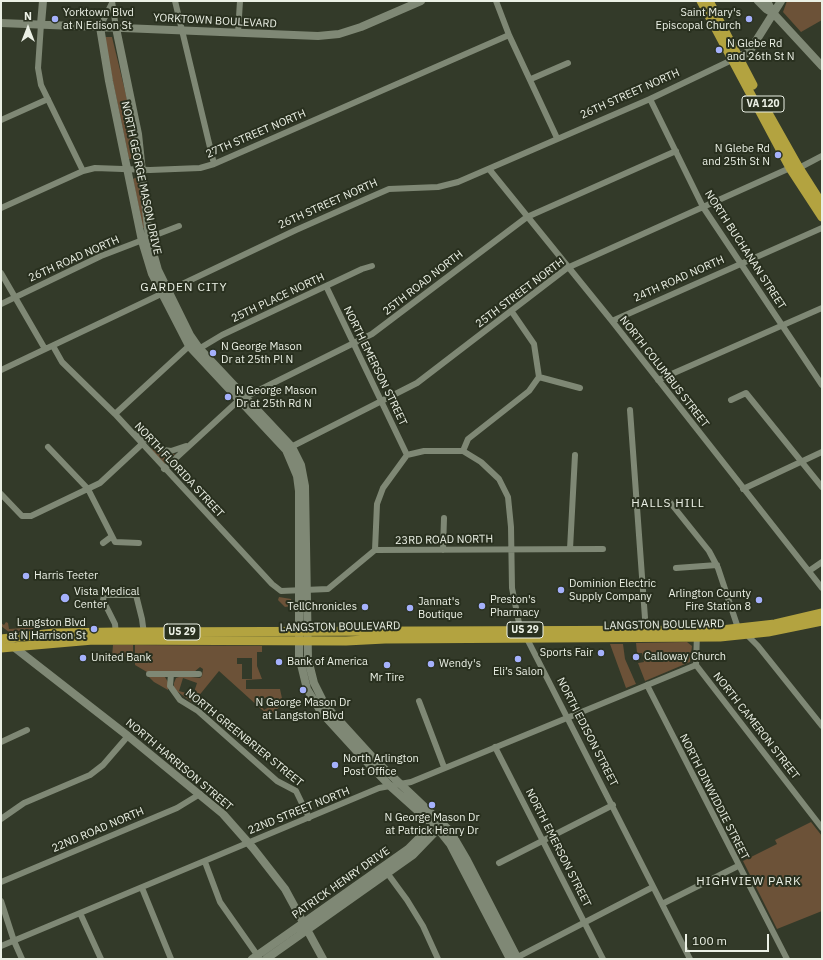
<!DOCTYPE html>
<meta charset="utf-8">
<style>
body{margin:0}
#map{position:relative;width:823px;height:960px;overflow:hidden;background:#333a29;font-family:"IBM Plex Sans",sans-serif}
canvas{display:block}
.frame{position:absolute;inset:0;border:2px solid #ebf0e5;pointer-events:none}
.north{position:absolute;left:8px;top:8px;width:40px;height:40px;-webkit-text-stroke:3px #29301f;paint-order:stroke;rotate:0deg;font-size:11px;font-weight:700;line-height:16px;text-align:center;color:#ebf0e5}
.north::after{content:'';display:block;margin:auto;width:14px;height:18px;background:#ebf0e5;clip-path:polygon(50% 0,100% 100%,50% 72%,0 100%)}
.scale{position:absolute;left:685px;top:934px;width:84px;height:18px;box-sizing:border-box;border:2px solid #ebf0e5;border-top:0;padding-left:5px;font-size:12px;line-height:14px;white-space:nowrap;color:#ebf0e5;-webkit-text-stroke:3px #29301f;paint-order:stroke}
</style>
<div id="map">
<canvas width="823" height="960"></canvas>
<div class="frame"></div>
<div class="north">N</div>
<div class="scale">100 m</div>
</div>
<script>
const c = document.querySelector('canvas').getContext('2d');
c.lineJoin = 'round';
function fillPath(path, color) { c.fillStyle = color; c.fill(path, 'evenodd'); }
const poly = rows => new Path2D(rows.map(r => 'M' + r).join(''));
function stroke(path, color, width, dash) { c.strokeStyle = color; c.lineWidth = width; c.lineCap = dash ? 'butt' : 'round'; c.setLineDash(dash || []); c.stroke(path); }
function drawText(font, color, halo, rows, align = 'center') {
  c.font = font + ' "IBM Plex Sans",sans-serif'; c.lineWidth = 4; c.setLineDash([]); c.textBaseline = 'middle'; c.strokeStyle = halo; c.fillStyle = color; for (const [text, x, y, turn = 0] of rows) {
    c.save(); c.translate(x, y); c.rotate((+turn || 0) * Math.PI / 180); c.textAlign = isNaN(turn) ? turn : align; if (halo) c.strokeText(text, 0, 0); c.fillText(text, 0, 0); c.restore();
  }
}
const green = poly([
 [787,1,822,1,822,20,801,32,783,12],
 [106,37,112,37,134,128,138,158,129,159,104,38],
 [139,176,145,228,143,228,133,179],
 [150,448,163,453,175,454,164,464],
 [279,597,291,599,293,606,285,607,278,600],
 [80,620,82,627,49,627,9,632,1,626,1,623,4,625,6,622,8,623,9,629,50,626,52,622,54,626,80,624],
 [687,642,692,646,690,662,645,681,638,663,644,662,642,653,637,653,636,643],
 [610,644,623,644,625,659,636,684,626,688],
 [113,645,133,645,133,657,112,657],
 [135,645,262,646,262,652,257,652,257,666,262,679,246,680,246,689,280,689,283,703,270,717,219,671,193,703,174,689,174,683,176,678,182,676,200,678,202,676,203,669,200,667,194,672,147,672,135,665],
 [237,658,252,658,252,679,242,679,242,664,237,664],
 [183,678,197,683,193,695,179,691],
 [267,697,272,705,264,710,259,701],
 [148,676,165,677,168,682,168,690,154,682],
 [811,822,822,836,822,911,777,929,743,861,777,844,775,840]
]);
const street = poly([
 [112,1,116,28],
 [175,1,214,164],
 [496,1,509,35,557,138],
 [41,24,38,68,41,85,83,171],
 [100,27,112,3],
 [238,33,240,1],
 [531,79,568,63],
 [650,99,703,207,822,385],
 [1,120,48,99],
 [489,169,612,321,822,588],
 [1,208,83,171,95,168,150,170,200,168,214,164,509,35],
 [1,273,45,349],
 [326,286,407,455],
 [1,304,101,256,179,226],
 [512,312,534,344,539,377],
 [612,321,822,228],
 [53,346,62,362,115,414,272,584,281,591,328,589,375,550,603,549],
 [197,350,222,335,362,269,372,266],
 [1,370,296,230,366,199,389,189,438,187,458,182,650,99,734,59],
 [539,377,580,388],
 [658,380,822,308],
 [731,400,746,393,822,487],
 [630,410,646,632],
 [115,414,189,346],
 [137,434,164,450,171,451,186,446],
 [48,447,88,489,115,542,139,543],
 [289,448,417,383,567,268,790,168,799,168,822,156],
 [463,451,468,439,529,391,539,377],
 [164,469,239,400,372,334,527,217,676,151],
 [743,489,822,452],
 [1,494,22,516,31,516,100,483,142,444],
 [669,501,709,551,718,568,737,625,758,646,822,726],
 [103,543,111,537],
 [570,549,575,455],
 [375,550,377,504,383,488,407,455,424,451,463,451,481,462,499,479,508,497,511,527,512,588,519,623,690,959],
 [443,550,444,518],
 [676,568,717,565],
 [809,571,822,562],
 [697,633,696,665,822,828],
 [116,635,115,624,103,600,104,595,136,595,142,619,144,634],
 [149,674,199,674],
 [171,674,170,686,180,700,198,711,277,781,296,791,309,818],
 [647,685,787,959],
 [419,701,444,767],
 [1,742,27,730],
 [495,747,603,959],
 [1,819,24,803,90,775,103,765,128,736],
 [205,862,220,902,260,959],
 [499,863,613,805],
 [385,870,407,900,423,926,438,959],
 [1,882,177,808,200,794],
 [142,888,171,959],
 [1,901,14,941,22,959],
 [662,904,738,866],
 [80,913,101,959],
 [1,946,379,788,411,782,696,665],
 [514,959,653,887]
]);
const secondary = poly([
 [758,1,766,9,773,13],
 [767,1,773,13,822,66],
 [1,23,318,36,339,34,361,27,421,1],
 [41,24,43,1],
 [100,27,109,81,142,241,152,274,189,346,286,450,297,476,299,491,299,656,307,689,321,712,363,758,390,786,438,829,450,844,510,959],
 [116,28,138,134,149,238,158,270,190,335,199,348,292,447,301,465,305,486,308,659,314,683,325,705,376,761,450,831,467,860,518,959],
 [738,57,749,52,781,1],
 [10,644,128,736,223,814,253,848,285,889,323,959],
 [252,959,408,849,436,821],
 [266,959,413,855,440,827]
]);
const primary = poly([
 [701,1,790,168,822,217],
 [709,1,753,85],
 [768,113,799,168,822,204],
 [1,639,54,633,116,632,721,630,775,624,822,613],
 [1,648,93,640,346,641,385,639,720,637,768,632,822,621]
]);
const markers = [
 [55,19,4,"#a5b1fc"],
 [749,19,4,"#a5b1fc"],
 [719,50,4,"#a5b1fc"],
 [778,155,4,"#a5b1fc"],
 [213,353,4,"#a5b1fc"],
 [228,397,4,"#a5b1fc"],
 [26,576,4,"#a5b1fc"],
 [561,590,4,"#a5b1fc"],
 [65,598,5,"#a5b1fc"],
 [759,600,4,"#a5b1fc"],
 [482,606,4,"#a5b1fc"],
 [365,607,4,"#a5b1fc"],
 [410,608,4,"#a5b1fc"],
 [94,629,4,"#a5b1fc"],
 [601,653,4,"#a5b1fc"],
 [636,657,4,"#a5b1fc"],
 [83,658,4,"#a5b1fc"],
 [518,659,4,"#a5b1fc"],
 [279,662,4,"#a5b1fc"],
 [431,664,4,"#a5b1fc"],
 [387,665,4,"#a5b1fc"],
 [303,690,4,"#a5b1fc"],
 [335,765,4,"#a5b1fc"],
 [432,805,4,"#a5b1fc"]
];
const shields = [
 [763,104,42],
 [525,630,36],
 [182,632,36]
];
const shieldNames = [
 ["VA 120",763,104],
 ["US 29",525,630],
 ["US 29",182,632]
];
const poiNames = [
 ["Yorktown Blvd",63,13],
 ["at N Edison St",63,26],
 ["Saint Mary's",741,13,"right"],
 ["Episcopal Church",741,26,"right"],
 ["N Glebe Rd",727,44],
 ["and 26th St N",727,57],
 ["N Glebe Rd",770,149,"right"],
 ["and 25th St N",770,162,"right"],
 ["N George Mason",221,347],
 ["Dr at 25th Pl N",221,360],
 ["N George Mason",236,391],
 ["Dr at 25th Rd N",236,404],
 ["Harris Teeter",34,576],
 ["Dominion Electric",569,584],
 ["Supply Company",569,597],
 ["Vista Medical",74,592],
 ["Center",74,605],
 ["Arlington County",751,594,"right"],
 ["Fire Station 8",751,607,"right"],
 ["Preston's",490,600],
 ["Pharmacy",490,613],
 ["Jannat's",418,602],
 ["Boutique",418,615],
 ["TellChronicles",357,607,"right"],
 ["Langston Blvd",86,623,"right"],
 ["at N Harrison St",86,636,"right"],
 ["Sports Fair",593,653,"right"],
 ["Calloway Church",644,657],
 ["United Bank",91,658],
 ["Bank of America",287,662],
 ["Wendy's",439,664],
 ["Eli’s Salon",518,672,"center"],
 ["Mr Tire",387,678,"center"],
 ["N George Mason Dr",303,703,"center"],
 ["at Langston Blvd",303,716,"center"],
 ["North Arlington",343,759],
 ["Post Office",343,772],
 ["N George Mason Dr",432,818,"center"],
 ["at Patrick Henry Dr",432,831,"center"]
];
const streetNames = [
 ["YORKTOWN BOULEVARD",215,21,3],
 ["26TH STREET NORTH",630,94,-24],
 ["27TH STREET NORTH",256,134,-23],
 ["NORTH GEORGE MASON DRIVE",141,178,78],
 ["26TH STREET NORTH",328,204,-24],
 ["NORTH BUCHANAN STREET",745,250,57],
 ["26TH ROAD NORTH",74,259,-24],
 ["24TH ROAD NORTH",679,279,-24],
 ["25TH ROAD NORTH",423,283,-38],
 ["25TH STREET NORTH",520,293,-37],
 ["25TH PLACE NORTH",278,298,-25],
 ["NORTH EMERSON STREET",375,366,64],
 ["NORTH COLUMBUS STREET",664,372,52],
 ["NORTH FLORIDA STREET",179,470,47],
 ["23RD ROAD NORTH",444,540,-1],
 ["LANGSTON BOULEVARD",664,625,-1],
 ["LANGSTON BOULEVARD",340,627,-1],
 ["NORTH CAMERON STREET",756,726,52],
 ["NORTH EDISON STREET",587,732,63],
 ["NORTH GREENBRIER STREET",244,738,39],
 ["NORTH HARRISON STREET",179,765,40],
 ["NORTH DINWIDDIE STREET",714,797,63],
 ["22ND STREET NORTH",299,811,-22],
 ["22ND ROAD NORTH",98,830,-23],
 ["NORTH EMERSON STREET",558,848,63],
 ["PATRICK HENRY DRIVE",341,883,-35]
];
const neighbourhoodNames = [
 ["GARDEN CITY",184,288],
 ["HALLS HILL",668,504],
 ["HIGHVIEW PARK",749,882]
];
fillPath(green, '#6c5238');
stroke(street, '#7f8875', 6);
stroke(secondary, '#7f8875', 8);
stroke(primary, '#b3a340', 9);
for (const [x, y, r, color] of markers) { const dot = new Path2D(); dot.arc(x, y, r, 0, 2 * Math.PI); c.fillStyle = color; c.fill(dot); stroke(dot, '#29301f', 1.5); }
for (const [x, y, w] of shields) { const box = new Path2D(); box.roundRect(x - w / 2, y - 8, w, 16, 3); c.fillStyle = '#29301f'; c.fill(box); stroke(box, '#ebf0e5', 1); }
drawText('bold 10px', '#ebf0e5', null, shieldNames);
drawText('11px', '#ebf0e5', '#29301f', poiNames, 'left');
drawText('11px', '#ebf0e5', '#29301f', streetNames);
c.letterSpacing = '1px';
drawText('12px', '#ebf0e5', '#29301f', neighbourhoodNames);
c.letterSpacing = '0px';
</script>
